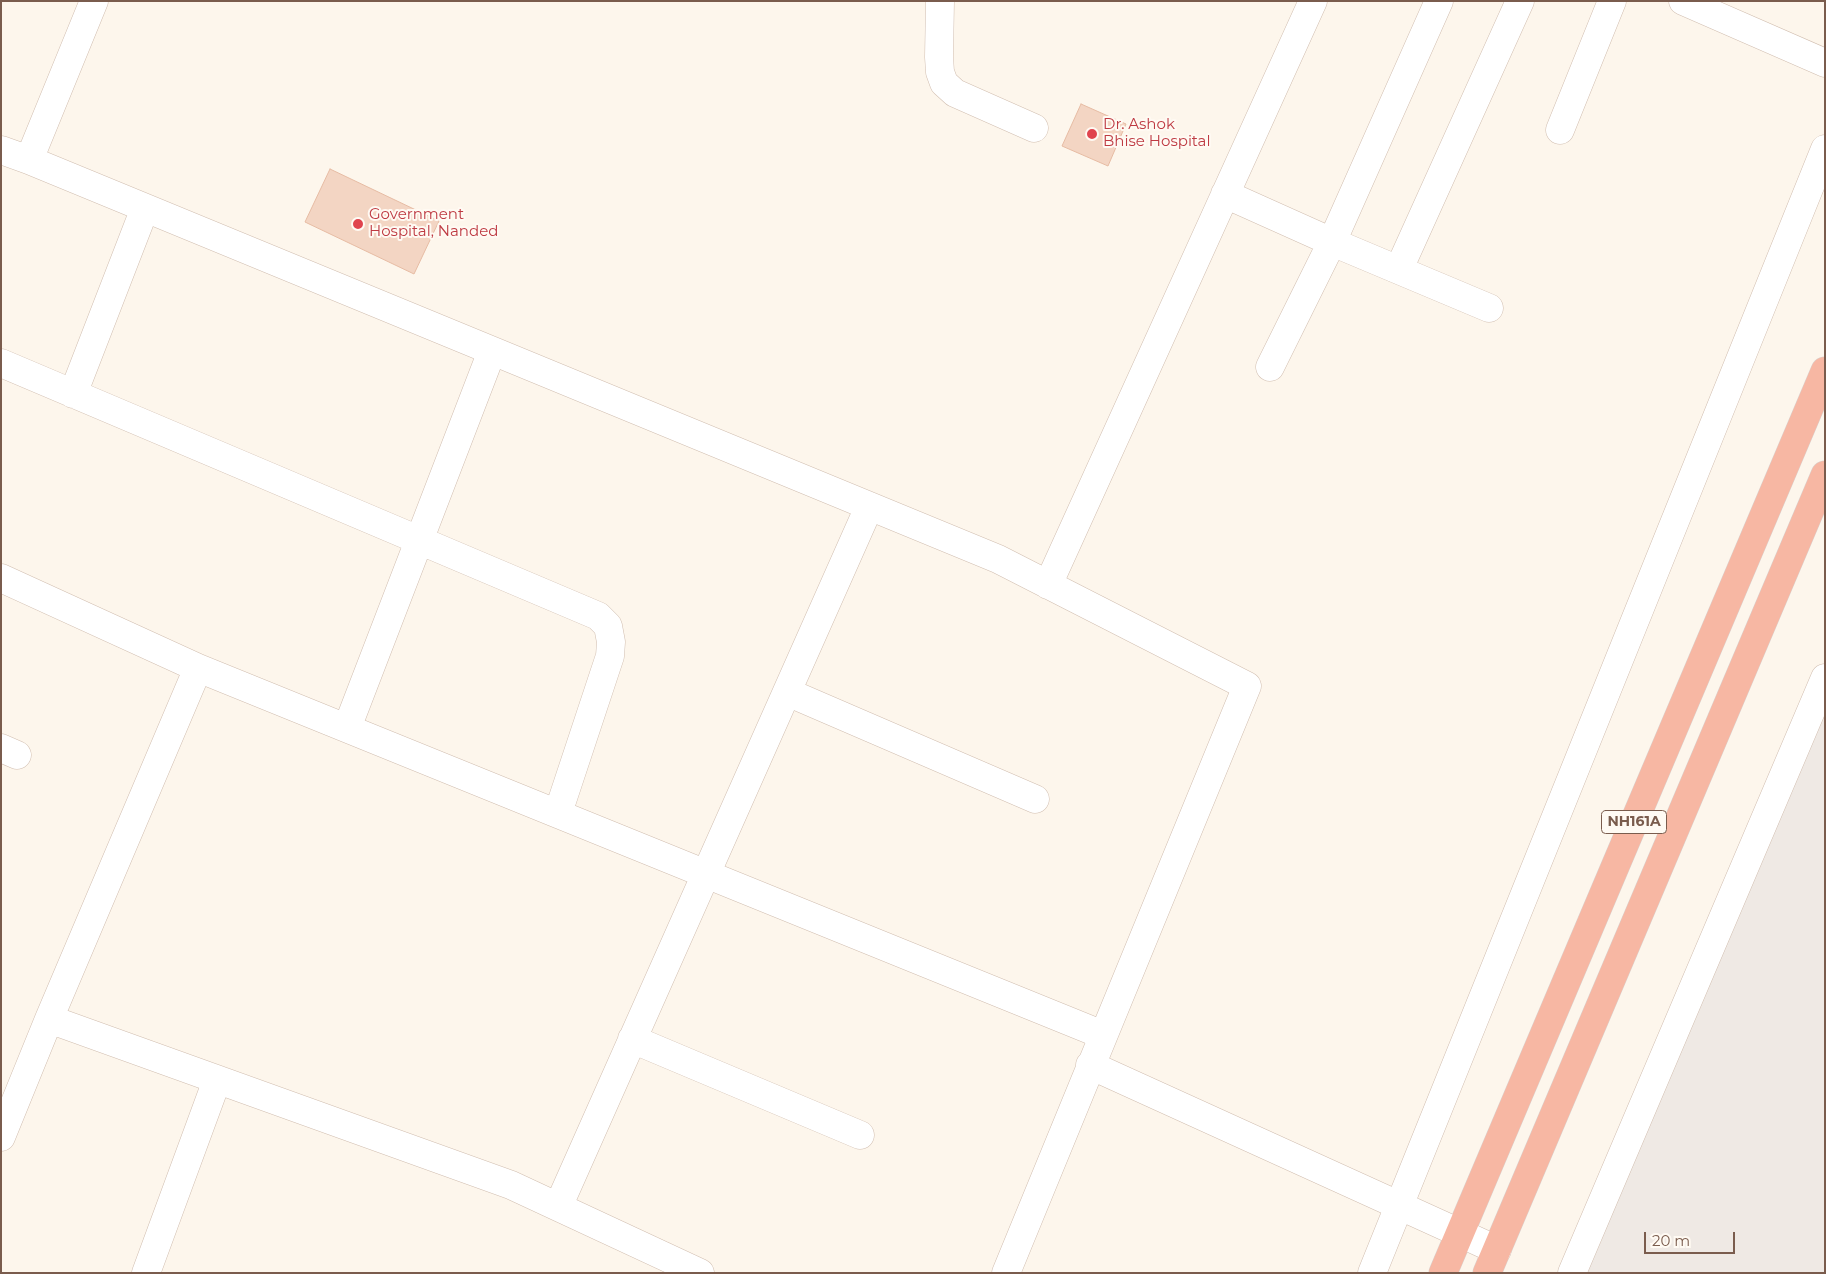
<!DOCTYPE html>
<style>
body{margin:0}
#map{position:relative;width:1826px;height:1274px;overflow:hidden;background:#fdf6ec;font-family:Montserrat,sans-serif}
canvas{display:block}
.frame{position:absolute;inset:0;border:2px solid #7a5c4d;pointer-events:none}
.scale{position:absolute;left:1644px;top:1232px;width:91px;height:22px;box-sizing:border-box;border:2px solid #7a5c4d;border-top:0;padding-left:6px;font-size:15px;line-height:18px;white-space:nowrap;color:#7a5c4d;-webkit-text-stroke:4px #fffaf3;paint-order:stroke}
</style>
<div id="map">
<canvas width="1826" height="1274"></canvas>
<div class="frame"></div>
<div class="scale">20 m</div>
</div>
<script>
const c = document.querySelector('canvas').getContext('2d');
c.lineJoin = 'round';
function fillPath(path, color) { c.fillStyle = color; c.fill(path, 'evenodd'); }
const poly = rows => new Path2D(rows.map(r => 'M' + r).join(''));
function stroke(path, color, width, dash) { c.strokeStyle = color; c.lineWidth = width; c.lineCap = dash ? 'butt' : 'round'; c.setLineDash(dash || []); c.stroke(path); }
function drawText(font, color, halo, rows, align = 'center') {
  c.font = font + ' Montserrat,sans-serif'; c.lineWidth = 4; c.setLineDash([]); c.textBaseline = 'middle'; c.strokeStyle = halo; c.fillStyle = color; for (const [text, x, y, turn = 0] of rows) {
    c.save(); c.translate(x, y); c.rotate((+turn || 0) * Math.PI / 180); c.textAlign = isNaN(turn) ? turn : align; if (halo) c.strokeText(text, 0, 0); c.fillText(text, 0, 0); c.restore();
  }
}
const industrial = poly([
 [1825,688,1825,1273,1581,1273]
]);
const building = poly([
 [1081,104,1126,124,1108,166,1062,146,1081,104],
 [330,169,439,221,414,274,305,222,330,169]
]);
const minor = poly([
 [940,1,939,57,940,72,944,83,955,93,1034,128],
 [1683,1,1825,63],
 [1560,130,1612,1],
 [1,150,29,160,94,1],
 [29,160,998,559,1247,686,1006,1273],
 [1225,194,1332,242,1489,308],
 [1399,269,1520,1],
 [1,363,598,616,608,626,611,642,610,656,558,813],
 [1270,367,1332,242,1439,1],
 [73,394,145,208],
 [1,578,198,668,49,1019,1,1137],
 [1048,585,1313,1],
 [198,668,1103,1035],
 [787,692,1035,799],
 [347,728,492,351],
 [1,748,17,755],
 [49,1019,511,1185,700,1273],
 [632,1039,860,1135],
 [1090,1065,1497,1250],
 [558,1207,869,507],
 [146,1273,217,1080],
 [1372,1273,1825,149],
 [1572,1273,1825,678]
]);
const highway = poly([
 [1443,1273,1825,371],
 [1487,1273,1825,475]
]);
const markers = [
 [1092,134,6,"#e0444e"],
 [358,224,6,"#e0444e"]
];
const shields = [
 [1634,822,65]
];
const shieldNames = [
 ["NH161A",1634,822]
];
const healthNames = [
 ["Dr. Ashok",1103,125],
 ["Bhise Hospital",1103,142],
 ["Government",369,215],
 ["Hospital, Nanded",369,232]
];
fillPath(industrial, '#efe9e4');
fillPath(building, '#f3d5c3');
stroke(building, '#e6bba3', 1);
stroke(minor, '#d1beb0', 29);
stroke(highway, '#dad1cd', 29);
stroke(minor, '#fff', 28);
stroke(highway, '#f7b7a3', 28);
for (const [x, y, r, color] of markers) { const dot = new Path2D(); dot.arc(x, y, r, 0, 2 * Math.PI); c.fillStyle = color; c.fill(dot); stroke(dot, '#fffaf3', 2); }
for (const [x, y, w] of shields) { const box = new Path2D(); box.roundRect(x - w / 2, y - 11.5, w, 23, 4); c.fillStyle = '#fffaf3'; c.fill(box); stroke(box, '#7a5c4d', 1); }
drawText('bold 14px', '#7a5c4d', null, shieldNames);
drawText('15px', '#be3a42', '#fffaf3', healthNames, 'left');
</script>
